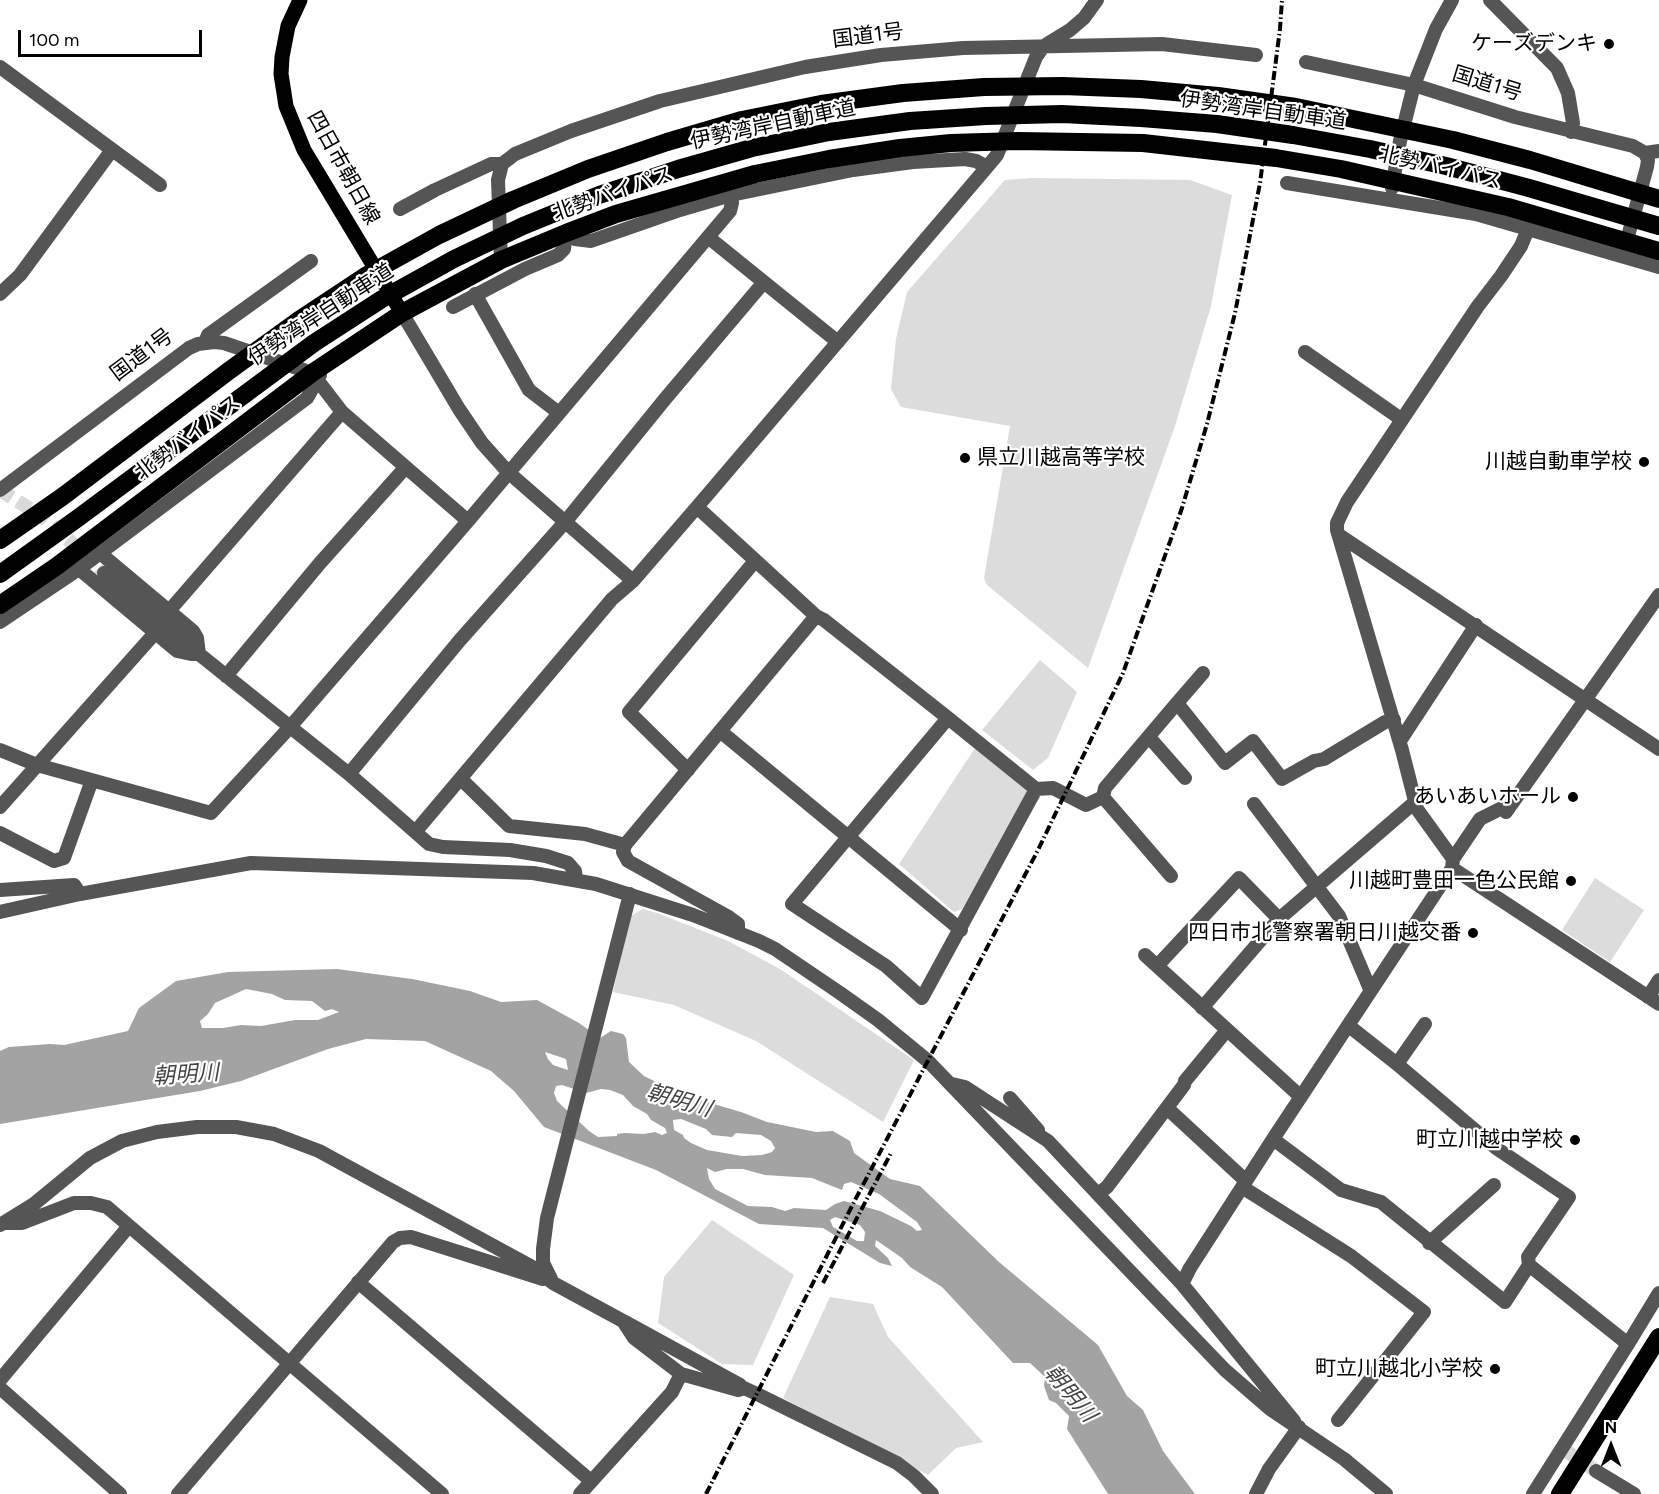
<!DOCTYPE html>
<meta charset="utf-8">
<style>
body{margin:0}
#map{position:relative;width:1659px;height:1494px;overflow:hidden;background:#fff;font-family:Figtree,sans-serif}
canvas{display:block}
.north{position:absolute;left:1581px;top:1416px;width:60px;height:60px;-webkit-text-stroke:4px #fff;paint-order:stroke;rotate:0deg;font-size:16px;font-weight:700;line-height:24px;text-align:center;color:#000}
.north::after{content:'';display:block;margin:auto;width:21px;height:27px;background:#000;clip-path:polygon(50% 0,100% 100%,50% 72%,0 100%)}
.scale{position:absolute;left:18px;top:30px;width:184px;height:27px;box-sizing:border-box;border:3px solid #000;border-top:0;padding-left:8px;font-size:18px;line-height:21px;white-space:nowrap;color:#000;-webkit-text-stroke:4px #fff;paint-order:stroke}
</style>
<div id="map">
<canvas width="1659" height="1494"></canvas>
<div class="north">N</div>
<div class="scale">100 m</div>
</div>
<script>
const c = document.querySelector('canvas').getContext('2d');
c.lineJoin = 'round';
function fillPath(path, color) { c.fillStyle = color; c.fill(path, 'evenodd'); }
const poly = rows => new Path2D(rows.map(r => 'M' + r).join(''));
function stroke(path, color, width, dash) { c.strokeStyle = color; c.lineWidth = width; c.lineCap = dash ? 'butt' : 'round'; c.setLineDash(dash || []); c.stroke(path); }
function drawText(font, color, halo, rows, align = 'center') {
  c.font = font + ' Figtree,"Noto Sans JP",sans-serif'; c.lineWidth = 4.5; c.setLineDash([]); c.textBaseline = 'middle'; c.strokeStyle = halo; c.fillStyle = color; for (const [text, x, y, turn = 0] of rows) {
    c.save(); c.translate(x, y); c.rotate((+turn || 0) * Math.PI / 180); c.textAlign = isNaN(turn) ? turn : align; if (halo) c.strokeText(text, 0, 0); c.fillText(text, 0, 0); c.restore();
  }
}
const green = poly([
 [1031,178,1190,180,1232,195,1211,306,1175,426,1088,668,987,585,984,578,1010,426,901,407,891,389,896,339,907,292,1005,180],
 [1040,660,1077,692,1048,758,1033,770,982,730],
 [975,748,1026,788,1027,793,962,909,954,912,899,864],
 [1595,878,1644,910,1610,962,1562,930],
 [643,909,657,913,728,941,780,969,914,1060,883,1122,756,1041,674,1005,613,992,630,916],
 [712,1220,794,1275,753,1365,722,1364,658,1323,664,1277],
 [830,1297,873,1304,888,1337,983,1442,956,1448,928,1475,783,1398]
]);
const water = poly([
 [337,969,412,979,470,991,501,1002,537,1000,579,1023,600,1038,611,1031,623,1034,626,1038,629,1062,644,1076,680,1094,741,1112,767,1122,816,1132,833,1131,850,1141,854,1153,890,1179,920,1186,999,1262,1098,1345,1127,1396,1143,1410,1163,1451,1195,1494,1108,1494,1067,1429,1069,1416,1056,1403,1049,1400,1044,1386,1045,1377,1030,1363,1013,1363,942,1287,910,1267,902,1258,876,1240,875,1246,888,1258,892,1266,880,1263,823,1228,759,1224,656,1170,544,1127,514,1091,491,1071,425,1041,366,1039,328,1049,241,1081,200,1091,0,1124,0,1051,9,1047,50,1044,64,1045,128,1031,139,1008,176,981,228,972],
 [246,989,272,994,285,1000,312,1001,325,1011,332,1009,339,1012,318,1020,295,1020,261,1026,241,1025,223,1028,202,1028,200,1021,208,1014,215,1003],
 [545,1052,566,1059,568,1070,553,1065,548,1059],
 [562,1085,586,1093,601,1089,610,1090,623,1095,633,1106,647,1114,651,1120,665,1128,667,1133,662,1135,655,1132,644,1134,625,1133,617,1134,617,1136,598,1137,589,1131,557,1101,554,1093,556,1086],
 [681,1119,706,1129,712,1135,732,1137,736,1133,761,1135,771,1141,775,1148,772,1152,762,1155,742,1156,707,1150,691,1143,684,1138,683,1135,674,1130,673,1120],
 [707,1168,715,1172,727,1169,743,1169,765,1175,812,1178,842,1190,844,1184,851,1182,879,1194,917,1222,922,1230,917,1231,911,1226,880,1211,844,1201,835,1204,826,1210,794,1208,785,1211,772,1207,748,1206,715,1189,709,1179],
 [835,1217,860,1225,865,1232,864,1241,857,1241,833,1227,830,1220]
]);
const minorTunnel = poly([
 [0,490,46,519,104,573],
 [1566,1451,1596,1471]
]);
const minor = poly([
 [1490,0,1557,68,1568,93,1573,123,1571,132],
 [1306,62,1414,85,1515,117,1633,146,1645,153,1659,151],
 [0,67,160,185],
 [1287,183,1476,214,1659,267],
 [1392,188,1400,141,1414,85,1436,29,1452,0],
 [400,209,435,190,491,164,502,164],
 [566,233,575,239,591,241,680,210,731,195,853,170,913,162,965,159,976,161,987,167],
 [708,237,838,342],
 [1627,240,1647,167,1648,160,1645,153],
 [501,260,498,180,502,164,515,154,571,131,660,101,805,67,881,55,963,48,1162,44,1256,55],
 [0,294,20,275,112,150],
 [475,294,529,390,559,413],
 [453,307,525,269,558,255,564,249,566,233],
 [402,313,459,409,482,443,508,472,633,581],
 [205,342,208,335,311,261],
 [1305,352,1401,419],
 [0,490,189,348,198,344,214,342,224,343,312,373,342,412,468,521],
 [697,507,816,616,824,620,948,718,1036,789,922,998,886,966,792,904,948,718],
 [1339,535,1659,749],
 [100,553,193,631,197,638,199,654],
 [79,569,177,651,191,654,199,654],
 [104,573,199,654,349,774,429,844,443,847,510,850,546,856,568,863,575,871,576,880],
 [169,611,342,412],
 [0,622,79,569,307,398,320,375],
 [226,676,320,563,405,468],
 [1177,703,1203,673],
 [720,731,961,930],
 [1149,737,1185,778],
 [1400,741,1476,625],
 [0,750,37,765,211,813,290,727,468,521,730,211,732,203,731,195],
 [688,770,629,712,755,561],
 [349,774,460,640,566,521,665,399,764,282],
 [461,779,509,826,585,834,625,845],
 [1036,789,1053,788,1086,805,1103,797],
 [1254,804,1339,916,1370,989],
 [0,807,155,633],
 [1506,812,1659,595],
 [416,831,612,599,633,581,697,507,987,167,997,155,1036,57,1044,46,1070,30,1084,18,1097,0],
 [0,833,54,861,64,858,92,780],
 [1453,859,1480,819,1512,803],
 [1452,868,1659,1004],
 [1171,876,1103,797,1105,788,1177,703,1225,763,1253,741,1282,779,1314,761,1324,759,1385,722,1394,720],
 [0,890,74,885,80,894],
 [0,912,80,894,251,863,533,873,596,884,693,915,759,941,775,949,840,993,878,1020,928,1061,1225,1370,1270,1409,1344,1459,1386,1494],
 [738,933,738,924,727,916,628,861,623,852,625,845,816,616],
 [1145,955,1301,1097],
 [1157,966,1239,878,1279,919],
 [1648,997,1659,980],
 [1202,1008,1279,919,1415,802],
 [1397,1064,1425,1024],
 [952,1084,965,1087,1048,1141,1182,1284,1294,1421],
 [1010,1098,1038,1130],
 [1167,1108,1246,1181],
 [1273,1139,1341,1190,1381,1202,1505,1302,1529,1265,1528,1257,1569,1197,1496,1148,1397,1064,1349,1026],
 [1242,1187,1351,1256,1424,1312,1338,1420],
 [1098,1194,1107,1187,1184,1085,1185,1081,1227,1030],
 [5,1223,22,1223,74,1203,91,1203,107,1207,442,1494],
 [0,1225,34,1204,90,1158,122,1141,157,1132,197,1127,236,1127,274,1134,319,1151,534,1268,553,1283,623,1321,634,1338,681,1374,738,1390,744,1388,757,1394,897,1463,914,1476,932,1494],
 [1429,1243,1494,1185],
 [1529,1265,1628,1344,1659,1293],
 [551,1279,543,1263,543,1249,547,1218,630,894],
 [358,1282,591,1481],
 [1182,1284,1190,1268,1273,1139,1452,868,1453,859,1417,809,1402,750,1337,530,1337,523,1347,502,1478,306,1501,276,1521,246,1528,229],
 [625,1322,740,1385],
 [0,1380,129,1226],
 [0,1388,120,1494],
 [1596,1471,1634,1494],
 [178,1494,393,1242,400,1238,411,1237,543,1279],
 [580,1494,672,1392,681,1374],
 [1256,1494,1269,1469,1299,1427],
 [1533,1494,1628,1344]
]);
const major = poly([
 [300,0,288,26,282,57,281,74,286,106,304,150,402,313]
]);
const highway = poly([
 [0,540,62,497,230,370,299,320,367,275,439,235,513,200,588,169,667,142,742,120,821,104,903,93,984,87,1063,86,1141,89,1218,96,1296,107,1453,140,1530,160,1659,199],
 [0,574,78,518,314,343,382,299,454,259,523,226,599,195,678,169,752,148,829,132,910,121,986,116,1062,114,1141,118,1217,124,1293,135,1370,149,1446,166,1529,188,1659,226],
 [0,605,57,566,312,373,402,313,501,260,566,233,616,214,755,174,829,159,900,148,951,143,1018,141,1143,143,1276,158,1341,169,1508,207,1659,251],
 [1560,1494,1659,1337]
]);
const rail = poly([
 [823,1283,891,1153],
 [706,1494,853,1204,1038,850,1123,673,1182,508,1207,424,1235,313,1260,183,1280,29,1282,0]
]);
const markers = [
 [1609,44,6,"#000"],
 [965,458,6,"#000"],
 [1644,462,6,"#000"],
 [1573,797,6,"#000"],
 [1571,881,6,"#000"],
 [1473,933,6,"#000"],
 [1575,1140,6,"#000"],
 [1495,1369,6,"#000"]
];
const streetNames = [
 ["国道1号",868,36,-7],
 ["国道1号",1487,84,17],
 ["伊勢湾岸自動車道",1263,111,8],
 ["伊勢湾岸自動車道",773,125,-12],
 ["四日市朝日線",343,168,61],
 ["北勢バイパス",1440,168,13],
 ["北勢バイパス",613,194,-19],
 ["伊勢湾岸自動車道",321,315,-33],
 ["国道1号",142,355,-37],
 ["北勢バイパス",188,438,-37]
];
const poiNames = [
 ["ケーズデンキ",1597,44],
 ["県立川越高等学校",977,458,"left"],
 ["川越自動車学校",1632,462],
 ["あいあいホール",1561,797],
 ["川越町豊田一色公民館",1559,881],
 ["四日市北警察署朝日川越交番",1461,933],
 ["町立川越中学校",1563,1140],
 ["町立川越北小学校",1483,1369]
];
const waterNames = [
 ["朝明川",186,1075,-4],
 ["朝明川",679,1101,16],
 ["朝明川",1070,1394,50]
];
fillPath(green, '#dcdcdc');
fillPath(water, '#a3a3a3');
stroke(minorTunnel, '#d9d9d9', 14, [14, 7]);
stroke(minor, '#555', 14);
stroke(major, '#000', 15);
stroke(highway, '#000', 18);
stroke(rail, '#000', 4, [9, 3, 1.5, 3]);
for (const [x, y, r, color] of markers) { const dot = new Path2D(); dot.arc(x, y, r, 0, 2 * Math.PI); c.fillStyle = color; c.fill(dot); stroke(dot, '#fff', 2); }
drawText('21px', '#000', '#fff', streetNames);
drawText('21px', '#000', '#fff', poiNames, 'right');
drawText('italic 22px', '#444', '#fff', waterNames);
</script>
